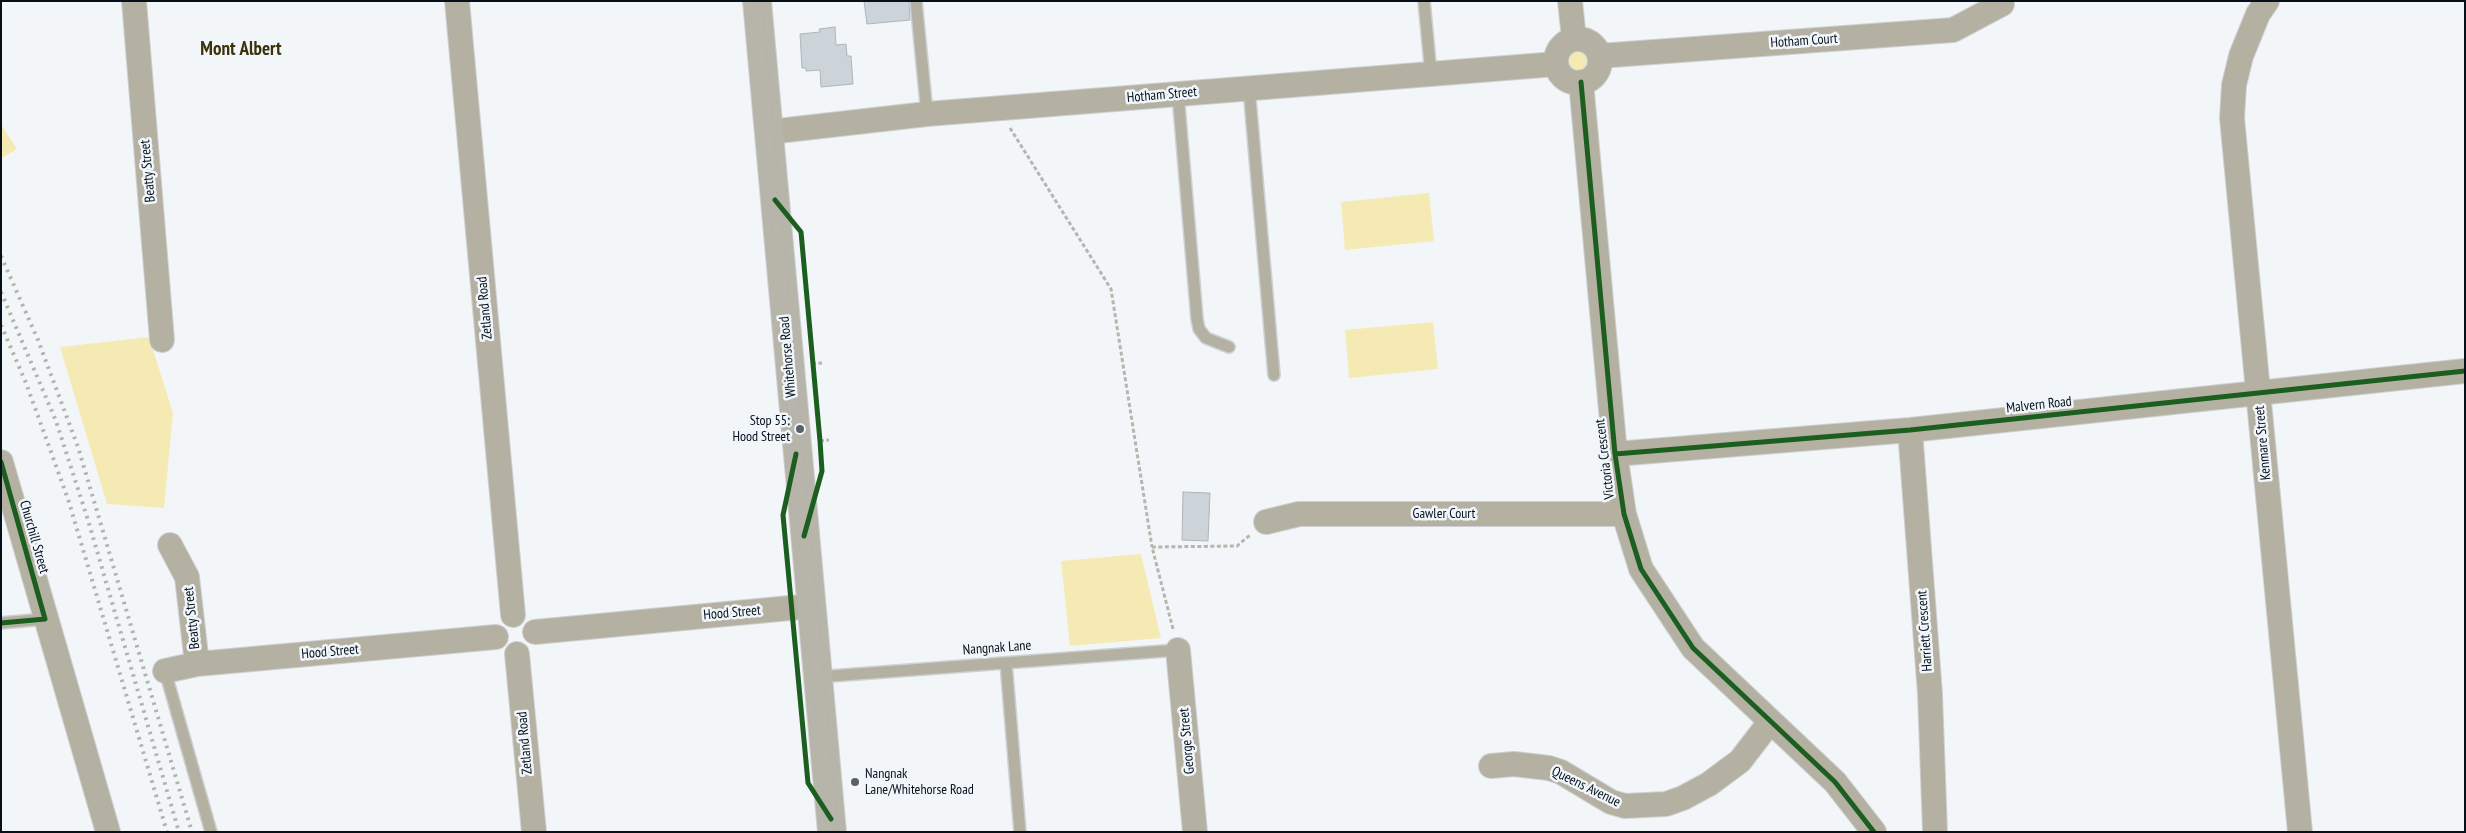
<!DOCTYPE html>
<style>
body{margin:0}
#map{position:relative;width:2466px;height:833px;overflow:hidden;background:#f3f6f8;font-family:"PT Sans Narrow",sans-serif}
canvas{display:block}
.frame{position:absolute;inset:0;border:2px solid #061018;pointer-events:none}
</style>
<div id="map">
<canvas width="2466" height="833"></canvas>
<div class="frame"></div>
</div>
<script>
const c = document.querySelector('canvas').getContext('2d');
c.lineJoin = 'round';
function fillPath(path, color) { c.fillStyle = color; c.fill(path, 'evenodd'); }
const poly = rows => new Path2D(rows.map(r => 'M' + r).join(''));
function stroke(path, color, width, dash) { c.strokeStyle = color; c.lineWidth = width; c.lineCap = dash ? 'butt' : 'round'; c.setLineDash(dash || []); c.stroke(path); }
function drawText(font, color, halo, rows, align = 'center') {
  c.font = font + ' "PT Sans Narrow",sans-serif'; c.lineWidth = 5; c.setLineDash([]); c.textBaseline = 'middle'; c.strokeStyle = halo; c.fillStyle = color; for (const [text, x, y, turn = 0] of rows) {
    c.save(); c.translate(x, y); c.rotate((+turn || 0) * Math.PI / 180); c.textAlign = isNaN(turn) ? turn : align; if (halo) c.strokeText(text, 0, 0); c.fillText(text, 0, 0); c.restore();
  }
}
const green = poly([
 '1565 60a14 14 0 1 1 28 0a14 14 0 1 1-28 0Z',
 [1,124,17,149,1,158],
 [1429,193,1434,241,1345,250,1341,202],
 [1433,322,1438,369,1349,378,1345,330],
 [149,337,173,413,164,508,107,504,60,347],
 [1141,554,1161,638,1070,646,1061,561]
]);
const building = poly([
 [864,1,909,1,910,20,867,24,864,1],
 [835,27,836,45,846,44,847,56,851,56,853,84,821,87,820,70,806,71,806,68,802,68,800,34,820,32,819,29,835,27],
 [1183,492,1210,493,1208,541,1182,540,1183,492]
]);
const path = poly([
 [1010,128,1111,289,1152,547],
 [812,364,822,363],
 [820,441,829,440],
 [1173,629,1152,547,1237,546,1250,535]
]);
const lane = poly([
 [916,1,927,114],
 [1424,1,1431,74],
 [1249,88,1274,375],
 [1178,94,1197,319,1199,329,1206,338,1229,347],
 [1,623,45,619],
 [1006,663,1020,832],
 [165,671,211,832],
 [817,677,1178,650]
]);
const street = poly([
 [134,1,162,340],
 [457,1,513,615],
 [1570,1,1574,39],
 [2267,1,2258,14,2241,56,2234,85,2232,118,2300,832],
 '1556 61a22 22 0 1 1 44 0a22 22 0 1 1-44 0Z',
 [1599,56,1953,30,2002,4],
 [1581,82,1615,454,1624,514,1641,569,1693,648,1835,782,1874,832],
 [769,132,927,114,1556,64],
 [1910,430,1930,694,1935,832],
 [1615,454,1910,430,2465,371],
 [1,462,108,832],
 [1266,522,1299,514,1624,514],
 [170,545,187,577,197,664],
 [535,632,811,606],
 [1178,650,1195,832],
 [517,654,534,832],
 [165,671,197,664,496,637],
 [1491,766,1514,764,1549,768,1561,772,1611,802,1625,806,1666,804,1683,798,1709,784,1740,761,1770,722]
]);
const primary = poly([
 [757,1,832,832]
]);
const tram = poly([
 [753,1,791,454,827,832],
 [762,1,838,832]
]);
const rail = poly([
 [1,256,38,340,78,447,192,832],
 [1,292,56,421,88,520,179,832],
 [1,325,26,383,68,499,167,832]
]);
const cycleway = poly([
 [1581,82,1615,454,1624,514,1641,569,1693,648,1835,782,1874,832],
 [775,200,801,232,820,441,822,471,804,536],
 [796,454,783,515,808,783,831,819],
 [1615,454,1910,430,2465,371],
 [1,462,45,619,1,623]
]);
const markers = [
 [800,429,5,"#596066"],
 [855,782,5,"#596066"]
];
const streetNames = [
 ["Hotham Court",1804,41,-4],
 ["Hotham Street",1162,95,-5],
 ["Beatty Street",148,171,-95],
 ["Zetland Road",485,308,-95],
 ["Whitehorse Road",788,357,-95],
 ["Malvern Road",2039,405,-6],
 ["Kenmare Street",2263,443,-95],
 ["Victoria Crescent",1605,459,-97],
 ["Gawler Court",1444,514],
 ["Churchill Street",34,537,74],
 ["Hood Street",732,613,-5],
 ["Beatty Street",192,618,-96],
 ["Harriett Crescent",1925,631,-94],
 ["Nangnak Lane",997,648,-4],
 ["Hood Street",330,652,-5],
 ["George Street",1187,741,-95],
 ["Zetland Road",525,743,-95],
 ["Queens Avenue",1586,787,26]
];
const poiNames = [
 ["Stop 55:",790,421],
 ["Hood Street",790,437],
 ["Nangnak",865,774,"left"],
 ["Lane/Whitehorse Road",865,790,"left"]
];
const districtNames = [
 ["Mont Albert",241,50]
];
fillPath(green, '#f6eab4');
fillPath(building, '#cdd4d9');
stroke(building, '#aeb5ba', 1);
stroke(lane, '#ced1d3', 14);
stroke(street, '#ced1d3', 26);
stroke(primary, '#ced1d3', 30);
stroke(path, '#b6b5ae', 3, [4, 2.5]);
stroke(lane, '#b5b1a2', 11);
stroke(street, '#b5b1a2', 24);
stroke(primary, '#b7b5aa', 28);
stroke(tram, '#b2b3ad', 1);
stroke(rail, '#b2b3ad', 4, [2.5, 5]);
stroke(cycleway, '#1b5e20', 5);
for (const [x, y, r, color] of markers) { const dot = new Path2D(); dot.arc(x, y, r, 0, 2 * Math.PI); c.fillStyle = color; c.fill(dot); stroke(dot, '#f0f6fb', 2); }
drawText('14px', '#061018', '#f0f6fb', streetNames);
drawText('14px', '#061018', '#f0f6fb', poiNames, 'right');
drawText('bold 19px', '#3c3207', '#f0f6fb', districtNames);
</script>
